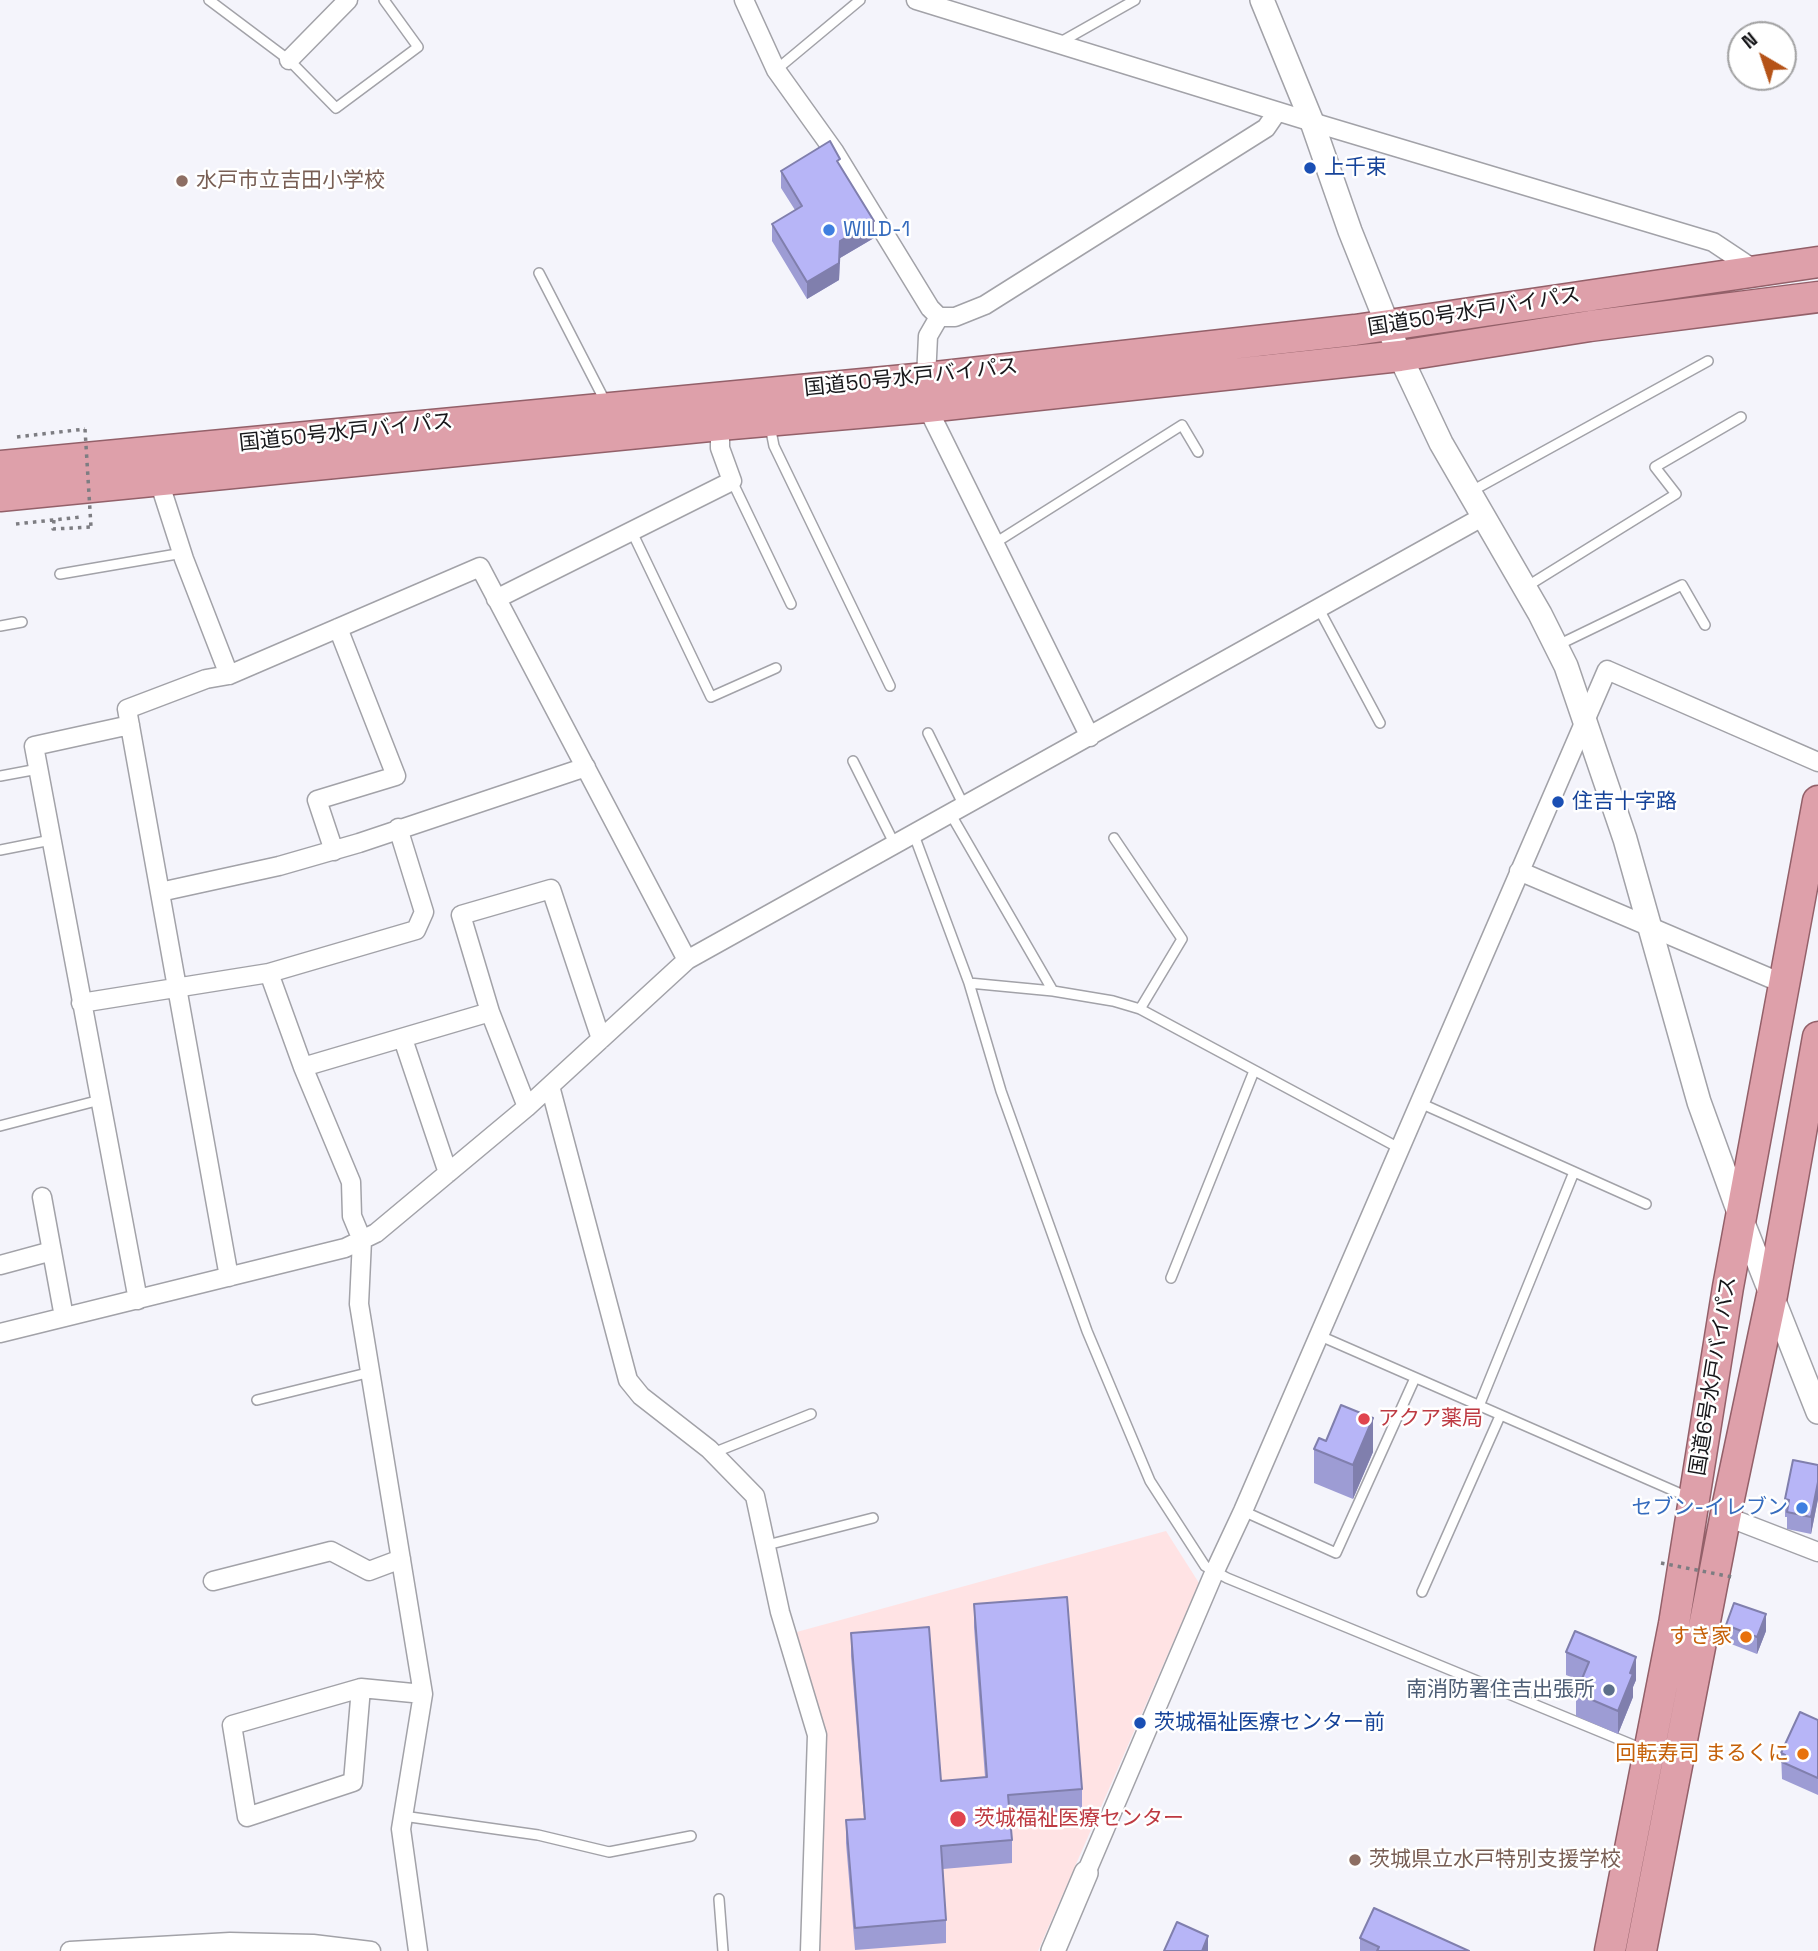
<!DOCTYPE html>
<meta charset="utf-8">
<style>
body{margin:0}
#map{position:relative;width:1818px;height:1951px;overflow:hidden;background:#f4f4fb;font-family:"Space Grotesk",sans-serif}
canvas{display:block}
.north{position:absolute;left:1727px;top:21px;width:70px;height:70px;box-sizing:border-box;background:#fff;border:2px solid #a2a2a3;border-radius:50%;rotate:321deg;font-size:19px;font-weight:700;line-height:28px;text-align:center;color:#17171a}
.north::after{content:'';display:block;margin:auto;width:24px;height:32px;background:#b55318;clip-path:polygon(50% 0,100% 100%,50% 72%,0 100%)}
</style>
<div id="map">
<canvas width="1818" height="1951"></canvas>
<div class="north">N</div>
</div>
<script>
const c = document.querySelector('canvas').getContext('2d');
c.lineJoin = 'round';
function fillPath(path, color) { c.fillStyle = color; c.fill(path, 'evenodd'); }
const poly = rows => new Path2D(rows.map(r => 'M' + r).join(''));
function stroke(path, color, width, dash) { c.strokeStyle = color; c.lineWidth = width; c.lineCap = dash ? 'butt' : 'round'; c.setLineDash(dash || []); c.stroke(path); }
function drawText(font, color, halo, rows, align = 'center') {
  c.font = font + ' "Space Grotesk","Noto Sans JP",sans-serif'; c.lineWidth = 5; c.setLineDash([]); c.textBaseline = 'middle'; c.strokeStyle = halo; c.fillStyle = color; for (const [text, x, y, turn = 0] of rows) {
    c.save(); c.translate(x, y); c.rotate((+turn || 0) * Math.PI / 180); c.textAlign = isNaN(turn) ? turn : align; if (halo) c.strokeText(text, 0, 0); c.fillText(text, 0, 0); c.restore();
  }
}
const medical = poly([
 [1166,1531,1199,1583,1038,1951,818,1951,824,1730,793,1633]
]);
const path = poly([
 [17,437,85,429],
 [54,520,53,529,91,527],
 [16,524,81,517]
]);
const service = poly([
 [209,0,289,60,336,108,418,47,384,0],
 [1059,43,1135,0],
 [776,70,860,0],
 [539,273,606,403],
 [770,426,774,446,890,686],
 [732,481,791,604],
 [1470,492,1708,361],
 [632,532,711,697,776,668],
 [995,543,1182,425,1198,452],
 [60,574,183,553],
 [1526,587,1676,494,1655,467,1741,417],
 [1319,609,1380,723],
 [0,626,22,622],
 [1558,645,1682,585,1705,625],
 [928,733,964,806],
 [853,761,895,845],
 [0,776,38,769],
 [950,813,1053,991],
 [914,835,969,983,1001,1091,1087,1331,1150,1481,1205,1566,1227,1578,1645,1750],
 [1114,838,1182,939,1140,1009],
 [0,850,51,840],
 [969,983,1053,991,1113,1001,1140,1009,1399,1148],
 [1420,1103,1646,1204],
 [0,1126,100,1100],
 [1171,1278,1254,1071],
 [1318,1335,1688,1497],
 [257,1400,371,1372],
 [1479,1406,1574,1172],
 [713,1453,811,1414],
 [1243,1511,1336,1553,1415,1378],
 [767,1545,873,1518],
 [1422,1592,1500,1416],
 [403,1816,538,1835,609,1852,691,1836],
 [719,1899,723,1951]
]);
const minor = poly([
 [744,0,776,70,834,151,930,308,939,317,955,317,985,305,1266,128,1277,112],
 [916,0,1312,122,1713,242,1755,270],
 [289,60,348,0],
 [939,317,928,336,926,378,927,407,1090,737],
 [157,475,184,559,229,675],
 [496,599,732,481,720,448,720,425],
 [130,725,34,746,138,1300],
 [334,851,317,800,396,776,338,628],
 [1519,871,1784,984],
 [160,892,279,866,359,843,586,767],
 [269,973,303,1067,351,1182,352,1216,362,1240,359,1304,423,1694,401,1829,418,1951],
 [81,1003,269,973,416,930,424,912,398,828],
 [403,1039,448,1173],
 [303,1067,490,1012],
 [550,1086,628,1380,641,1396,709,1449,755,1496,780,1612,817,1735,810,1951],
 [527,1107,490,1012,461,915,551,889,601,1039],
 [42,1197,64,1317],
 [0,1265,52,1251],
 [229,1277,127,709,206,679,229,675,480,567,687,960],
 [0,1333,345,1248,376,1233,527,1107,687,960,1484,516],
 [1725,1516,1818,1552],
 [213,1581,331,1551,369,1571,401,1559],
 [361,1688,353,1782,247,1817,232,1725,361,1688,423,1694],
 [1086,1873,1214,1573,1243,1511,1607,670,1818,762],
 [70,1951,230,1942,313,1944,371,1951]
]);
const tertiary = poly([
 [1262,0,1312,122,1350,231,1400,356,1441,443,1540,614,1566,666,1625,839,1699,1102,1741,1218,1818,1412],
 [1053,1951,1086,1873]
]);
const trunk = poly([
 [0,466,926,378,1355,330,1818,262],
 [0,496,720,425,927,407,1400,356,1590,326,1818,297],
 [1610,1951,1674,1624,1728,1287,1818,801],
 [1641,1951,1727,1508,1772,1295,1818,1037]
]);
const pathBridge = poly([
 [85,429,91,527],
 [1661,1563,1732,1577]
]);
const wall = poly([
 [840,166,874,238,840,258,839,280,807,299,772,241,772,224,795,210,781,188,781,171],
 [1326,1441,1373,1452,1353,1499,1314,1483,1314,1449],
 [1818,1465,1818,1499,1811,1534,1787,1529,1787,1517,1785,1517,1785,1499],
 [974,1604,1082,1789,1082,1812,1010,1818,1012,1840,1012,1863,943,1869,946,1920,946,1943,855,1950,846,1843,846,1820,864,1819,851,1656,851,1633,941,1781,985,1777,974,1627],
 [1726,1625,1766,1631,1757,1654,1726,1642],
 [1566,1652,1636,1680,1633,1687,1633,1697,1618,1734,1576,1716,1576,1693,1581,1681,1566,1675],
 [1818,1720,1818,1795,1782,1779,1781,1753],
 [1360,1938,1469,1951,1360,1951]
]);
const shadedWall = poly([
 [874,221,874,238,840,258,839,280,807,299,807,282,840,241],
 [1373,1418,1373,1452,1353,1499,1353,1465],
 [1818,1482,1818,1499,1811,1534,1811,1517],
 [1766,1614,1766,1631,1757,1654,1757,1637],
 [1636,1657,1636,1680,1633,1687,1633,1697,1618,1734,1618,1711,1630,1673],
 [1208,1936,1208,1951,1202,1951]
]);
const building = poly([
 [830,141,840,159,837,161,874,221,840,241,839,263,807,282,772,224,802,206,781,171,830,141],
 [1341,1405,1373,1418,1353,1465,1314,1449,1319,1438,1326,1441,1341,1405],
 [1793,1460,1818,1465,1818,1482,1811,1517,1787,1512,1789,1500,1785,1499,1793,1460],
 [1067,1597,1082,1789,1008,1795,1012,1840,941,1846,946,1920,855,1928,846,1820,865,1819,851,1633,929,1627,941,1781,987,1777,974,1604,1067,1597],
 [1734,1603,1766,1614,1757,1637,1726,1625,1734,1603],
 [1575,1631,1636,1657,1630,1673,1633,1674,1618,1711,1576,1693,1589,1662,1566,1652,1575,1631],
 [1800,1712,1818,1720,1818,1778,1782,1762,1785,1755,1781,1753,1800,1712],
 [1374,1908,1469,1951,1377,1951,1379,1947,1360,1938,1374,1908],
 [1177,1922,1208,1936,1202,1951,1164,1951,1177,1922]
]);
const markers = [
 [1310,168,7,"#1a4fb4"],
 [182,181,7,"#8d6e63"],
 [829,230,7,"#3f7fe0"],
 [1558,802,7,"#1a4fb4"],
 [1364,1419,7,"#e0444e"],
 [1802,1508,7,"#3f7fe0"],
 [1746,1637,7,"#e8710a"],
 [1609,1690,7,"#5c6f8a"],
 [1140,1723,7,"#1a4fb4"],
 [1803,1754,7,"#e8710a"],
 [958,1819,9,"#e0444e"],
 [1355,1860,7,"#8d6e63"]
];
const transitNames = [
 ["上千束",1324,168],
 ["住吉十字路",1572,802],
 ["茨城福祉医療センター前",1154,1723]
];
const educationNames = [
 ["水戸市立吉田小学校",196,181],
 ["茨城県立水戸特別支援学校",1369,1860]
];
const shopNames = [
 ["WILD-1",843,230],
 ["セブン-イレブン",1788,1508,"right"]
];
const streetNames = [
 ["国道50号水戸バイパス",1474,312,-9],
 ["国道50号水戸バイパス",911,378,-6],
 ["国道50号水戸バイパス",346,433,-6],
 ["国道6号水戸バイパス",1714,1376,-81]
];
const healthNames = [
 ["アクア薬局",1378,1419],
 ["茨城福祉医療センター",974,1819]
];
const foodNames = [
 ["すき家",1732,1637],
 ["回転寿司 まるくに",1789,1754]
];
const serviceNames = [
 ["南消防署住吉出張所",1595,1690]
];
fillPath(medical, '#ffe3e4');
stroke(service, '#a2a2a8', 12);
stroke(minor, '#a2a2a8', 21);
stroke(tertiary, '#a2a2a8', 26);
stroke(trunk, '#936069', 33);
stroke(path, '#7d7d82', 3.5, [3.5, 5]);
stroke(service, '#fff', 9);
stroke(minor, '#fff', 18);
stroke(tertiary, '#fff', 23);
stroke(trunk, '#dea0aa', 30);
stroke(pathBridge, '#7d7d82', 3.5, [3.5, 5]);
fillPath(wall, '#9d9cd4');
fillPath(shadedWall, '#807fad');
fillPath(building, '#b7b5f7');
stroke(building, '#807fad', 2);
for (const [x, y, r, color] of markers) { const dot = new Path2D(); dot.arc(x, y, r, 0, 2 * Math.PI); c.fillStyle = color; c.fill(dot); stroke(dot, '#fff', 2.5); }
drawText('21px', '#164399', '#fff', transitNames, 'left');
drawText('21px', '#785e54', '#fff', educationNames, 'left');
drawText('21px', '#366cbe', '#fff', shopNames, 'left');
drawText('21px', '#17171a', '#fff', streetNames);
drawText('21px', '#be3a42', '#fff', healthNames, 'left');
drawText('21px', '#c56008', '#fff', foodNames, 'right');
drawText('21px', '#4e5e75', '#fff', serviceNames, 'right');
</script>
